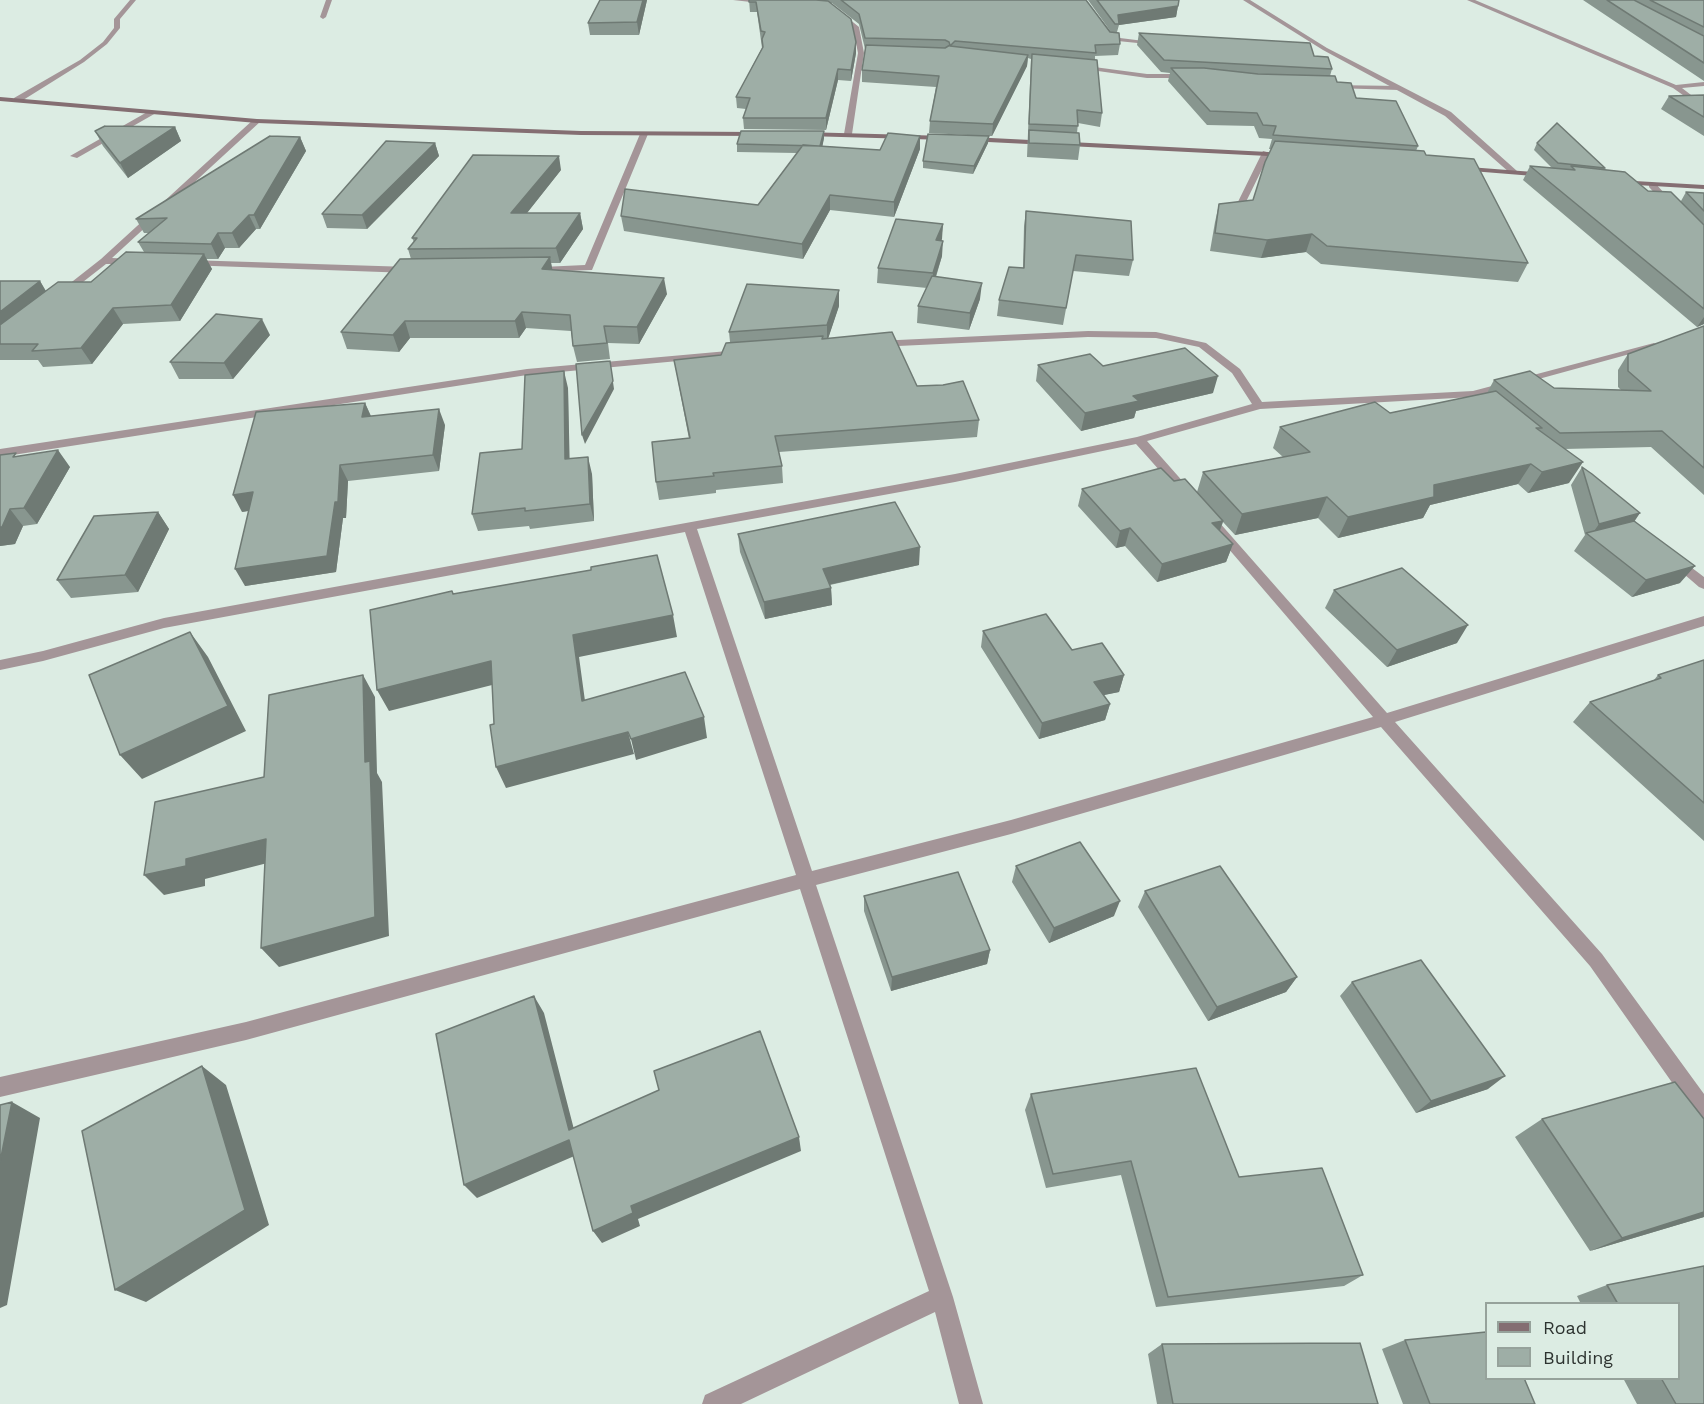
<!DOCTYPE html>
<style>
body{margin:0}
#map{position:relative;width:1704px;height:1404px;overflow:hidden;background:#dcece3;font-family:"Work Sans",sans-serif}
canvas{display:block}
.legend{position:absolute;left:1485px;top:1302px;width:195px;height:78px;box-sizing:border-box;background:#dcece3;border:2px solid #96a29b;margin:0;padding:8px 10px;list-style:none;font-size:18px;color:#2d3330}
.legend li{display:flex;align-items:center;gap:12px;height:30px}
.legend b{width:30px;border:2px solid #96a29b}
</style>
<div id="map">
<canvas width="1704" height="1404"></canvas>
<ul class="legend">
<li><b style="height:8px;background:#846e72"></b>Road</li>
<li><b style="height:16px;background:#9eaea6"></b>Building</li>
</ul>
</div>
<script>
const c = document.querySelector('canvas').getContext('2d');
c.lineJoin = 'round';
const poly = rows => new Path2D(rows.map(r => 'M' + r).join(''));
function fillPath(path, color) { c.fillStyle = color; c.fill(path, 'evenodd'); }
function stroke(path, color, width, dash) { c.strokeStyle = color; c.lineWidth = width; c.lineCap = dash ? 'butt' : 'round'; c.setLineDash(dash || []); c.stroke(path); }
const lane = poly([
 [1331,85,1399,86,1403,88,1399,90,1333,88,1331,85]
]);
const street = poly([
 [130,0,136,0,120,19,120,28,107,44,84,62,20,102,14,102,14,98,80,60,103,42,114,28,114,19,130,0],
 [326,0,332,0,326,17,323,19,320,17,326,0],
 [733,0,765,0,772,2,769,4,733,0],
 [1079,0,1085,0,1112,37,1160,43,1157,45,1108,40,1079,0],
 [1243,0,1250,0,1327,48,1451,112,1517,171,1510,173,1445,116,1323,50,1243,0],
 [1467,0,1475,0,1676,85,1704,82,1704,86,1682,88,1704,105,1704,110,1673,88,1467,0],
 [838,10,859,27,864,53,852,134,848,136,844,134,858,53,853,28,836,13,838,10],
 [1079,65,1147,74,1190,74,1193,76,1190,78,1147,78,1077,68,1079,65],
 [149,111,156,113,77,158,70,156,149,111],
 [254,119,261,121,112,258,134,259,139,262,137,264,106,264,65,296,59,296,59,292,101,259,254,119],
 [644,132,648,134,592,270,539,272,537,270,542,267,585,265,640,134,644,132],
 [1263,151,1270,153,1239,216,1232,218,1231,216,1263,151],
 [1649,183,1655,183,1675,205,1675,209,1669,209,1649,187,1649,183],
 [188,260,410,267,415,270,410,273,185,265,183,263,188,260],
 [1088,331,1156,332,1206,343,1240,369,1262,402,1473,391,1654,343,1659,346,1473,397,1260,409,1147,441,1193,493,1195,496,1193,499,1189,500,1185,499,1136,444,955,482,697,529,812,871,1011,820,1373,717,1203,519,1201,516,1203,513,1211,513,1387,713,1704,616,1704,626,1395,722,1602,954,1704,1094,1704,1121,1697,1118,1590,966,1381,727,1011,834,816,885,953,1297,983,1404,959,1404,935,1312,741,1404,702,1404,705,1395,929,1291,800,889,246,1040,0,1097,0,1077,246,1022,796,875,685,532,164,628,43,661,0,670,0,660,43,651,164,618,955,474,1137,437,1252,404,1232,373,1199,347,1156,338,1088,337,877,347,872,344,877,341,1088,331],
 [739,350,744,353,743,355,527,375,0,457,0,449,527,369,739,350],
 [1675,555,1704,577,1704,589,1699,587,1670,562,1668,559,1675,555]
]);
const secondary = poly([
 [0,97,257,119,581,131,758,132,762,134,758,136,581,135,257,123,0,101,0,97],
 [803,132,947,136,951,138,947,140,806,136,803,136,803,132],
 [971,137,1288,153,1292,155,1288,157,968,141,967,139,971,137],
 [1456,166,1546,173,1550,175,1546,177,1459,170,1456,170,1456,166],
 [1617,180,1704,185,1704,189,1620,184,1616,182,1617,180]
]);
const wall = poly([
 [600,0,647,0,639,35,590,35,588,23],
 [749,0,1086,0,1111,32,1088,0,1179,0,1176,17,1119,25,1117,32,1120,44,1118,55,1095,56,1095,60,1102,113,1100,127,1078,123,1077,133,1080,145,1078,160,1027,157,1031,59,1028,58,1027,66,992,136,989,136,988,143,973,174,923,168,923,161,987,136,929,133,930,121,936,87,862,82,862,70,865,49,859,24,832,3,830,3,856,42,856,53,851,81,838,80,826,130,744,129,743,118,746,109,737,108,736,97,762,48,757,12,750,12],
 [1583,0,1704,0,1704,81],
 [1139,33,1314,56,1332,69,1330,76,1337,82,1418,146,1416,151,1426,155,1528,263,1518,282,1321,264,1306,252,1261,258,1210,251,1215,222,1219,204,1253,200,1271,149,1269,149,1272,139,1259,138,1254,126,1207,125,1168,81,1170,73,1161,72,1137,45],
 [1704,95,1704,136,1661,109,1669,96],
 [175,127,181,141,128,178,103,146,95,131],
 [300,137,306,151,260,229,256,229,239,248,225,248,218,259,206,259,212,269,180,321,123,324,92,364,43,367,38,360,0,360,0,281,40,281,46,291,91,282,144,252,138,242,149,233,144,233,136,219],
 [824,138,822,146,880,150,920,149,894,217,830,210,803,259,624,231,621,216,758,205,797,153,737,152,737,144],
 [435,143,439,156,367,229,327,228,322,214],
 [1537,143,1605,168,1604,170,1648,191,1681,201,1686,192,1704,193,1704,324,1697,327,1523,180,1530,166,1552,168,1534,150],
 [561,170,527,213,580,213,583,229,560,263,551,263,552,270,667,294,639,344,608,343,610,359,577,362,573,346,571,331,526,328,519,338,410,338,399,352,347,349,341,332,411,259,408,249,414,242,412,238],
 [1026,211,1133,260,1129,276,1073,271,1063,325,997,316,999,300,1023,268,1024,226],
 [943,224,941,241,942,256,936,277,980,299,969,330,917,323,918,306,927,288,877,283,878,268],
 [839,306,828,338,979,420,977,437,779,452,782,466,783,483,716,490,716,493,659,500,656,482,689,439,674,360,721,355,730,342,729,332],
 [1704,326,1704,495,1651,447,1564,449,1569,483,1528,493,1518,484,1430,505,1423,518,1338,538,1318,518,1235,535,1223,522,1220,531,1233,544,1226,562,1157,582,1125,546,1116,548,1078,506,1082,489,1174,481,1197,492,1203,472,1283,457,1273,448,1280,427,1390,413,1487,393,1494,380,1554,388,1621,390,1618,387,1618,370,1628,354],
 [270,335,233,379,179,379,170,362],
 [1038,365,1103,366,1213,393,1136,411,1134,418,1081,431,1036,381],
 [568,388,569,459,592,474,594,521,530,529,529,526,478,531,472,514],
 [365,403,371,416,445,425,439,471,348,481,346,518,343,518,336,572,245,586,249,511,242,512],
 [19,456,70,467,37,524,23,526,15,544,0,546],
 [1582,467,1635,521,1680,583,1632,597,1574,551,1585,535,1571,485],
 [158,512,169,529,138,592,71,598,57,580],
 [738,534,919,565,830,585,831,588,832,605,765,619,740,552],
 [1334,590,1457,643,1387,667,1325,608],
 [983,631,1072,650,1124,675,1119,692,1103,695,1110,704,1105,720,1039,739,981,647],
 [1704,660,1704,841,1573,722,1590,702,1654,680,1658,675],
 [1016,866,1114,916,1049,943,1012,882],
 [1145,891,1297,977,1286,992,1208,1021,1138,907],
 [864,896,990,950,987,964,891,991,864,911],
 [1352,982,1488,1089,1416,1113,1340,996],
 [1031,1094,1239,1177,1363,1275,1344,1286,1156,1307,1121,1175,1046,1188,1025,1110],
 [1542,1119,1704,1119,1704,1217,1590,1251,1515,1137],
 [1704,1266,1704,1404,1637,1404,1623,1378,1678,1378,1678,1304,1581,1304,1577,1296,1607,1285],
 [1405,1340,1535,1404,1403,1404,1382,1349],
 [1162,1344,1378,1404,1157,1404,1148,1354]
]);
const shadedWall = poly([
 [643,0,647,0,639,35,637,22],
 [1178,6,1176,17,1119,25,1118,15],
 [856,42,856,53,851,81,851,70],
 [1028,55,1027,66,992,136,993,124],
 [838,69,838,80,826,130,826,118],
 [175,127,181,141,128,178,120,163],
 [824,131,824,138,821,154,820,146],
 [920,136,920,149,894,217,894,202],
 [989,136,988,143,973,174,974,166],
 [300,137,306,151,260,229,254,215],
 [435,143,439,156,367,229,362,215],
 [559,156,561,170,515,228,511,213],
 [830,195,830,210,803,259,802,244],
 [580,213,583,229,560,263,556,248],
 [249,215,256,229,239,248,232,233],
 [943,224,942,239,936,255,936,240],
 [218,233,225,248,218,259,211,244],
 [1312,234,1306,252,1261,258,1267,240],
 [943,241,942,256,932,288,933,273],
 [204,254,212,269,180,321,171,305],
 [550,257,553,273,542,269],
 [664,278,667,294,639,344,637,327],
 [40,281,49,297,0,336,0,312],
 [982,283,980,299,969,330,970,313],
 [839,290,839,306,827,342,827,325],
 [113,308,123,324,92,364,81,348],
 [522,312,526,328,519,338,515,321],
 [1704,317,1704,324,1697,327],
 [262,319,270,335,233,379,224,363],
 [405,321,410,338,399,352,393,335],
 [610,361,614,389,585,444,582,435],
 [564,371,568,388,570,476,565,459],
 [1218,376,1213,393,1136,411,1134,418,1081,431,1085,413,1133,396],
 [365,403,372,419,362,417],
 [439,409,445,425,439,471,433,455],
 [58,450,70,467,37,524,24,508],
 [588,457,592,474,594,521,590,504],
 [1583,462,1569,483,1528,493,1542,472],
 [1531,464,1518,484,1430,505,1423,518,1338,538,1348,517,1434,485],
 [340,465,348,481,346,518,343,518,336,572,245,586,235,569],
 [253,492,262,508,242,512,233,495],
 [1327,497,1318,518,1235,535,1242,514],
 [10,509,23,526,15,544,0,546,0,527],
 [158,512,169,529,138,592,125,575],
 [1640,513,1628,531,1590,537,1599,524],
 [1223,521,1217,539,1212,523],
 [1130,528,1125,546,1116,548,1120,531],
 [1233,544,1226,562,1157,582,1162,564],
 [920,547,919,565,823,586,823,569],
 [1695,566,1680,583,1632,597,1646,580],
 [831,588,832,605,765,619,764,602],
 [673,615,677,637,579,657,588,723,582,701,573,635],
 [1468,625,1457,643,1387,667,1397,650],
 [190,632,208,657,246,731,142,779,120,755],
 [491,661,500,683,389,711,377,690],
 [363,675,375,697,377,773,382,782,389,936,279,967,261,948,365,762],
 [1124,675,1119,692,1090,698,1094,682],
 [1110,704,1105,720,1039,739,1042,723],
 [704,717,707,738,636,760,631,739],
 [628,732,634,754,506,788,496,767],
 [266,839,283,859,205,879,205,886,164,895,144,875,186,859],
 [1120,901,1114,916,1049,943,1054,928],
 [990,950,987,964,891,991,892,977],
 [1297,977,1286,992,1208,1021,1217,1007],
 [534,996,544,1013,578,1145,569,1130],
 [202,1066,226,1085,269,1225,146,1302,115,1290],
 [1505,1076,1488,1089,1416,1113,1431,1101],
 [12,1102,40,1118,7,1305,0,1308,0,1162],
 [799,1137,801,1151,638,1219,640,1226,602,1243,593,1231,631,1206],
 [569,1140,579,1154,477,1198,464,1185],
 [1704,1212,1704,1217,1590,1251,1622,1238]
]);
const building = poly([
 [600,0,643,0,637,22,588,23,600,0],
 [749,0,816,0,828,1,851,19,856,42,851,70,838,69,826,118,743,118,750,98,736,97,763,47,762,39,765,32,761,31,756,2,749,2,749,0],
 [841,0,1086,0,1110,32,1119,33,1120,44,1095,45,1096,53,955,41,950,46,1028,55,993,124,930,121,939,76,862,70,866,45,945,48,950,45,949,42,945,40,865,38,859,14,841,0],
 [1097,0,1179,0,1178,6,1118,15,1119,24,1115,24,1097,0],
 [1607,0,1634,0,1704,36,1704,63,1607,0],
 [1650,0,1704,0,1704,27,1650,0],
 [1139,33,1310,43,1314,56,1328,57,1332,69,1164,60,1139,33],
 [1032,54,1097,60,1102,113,1077,110,1078,126,1029,124,1032,54],
 [1171,68,1204,68,1258,74,1335,76,1337,82,1351,83,1356,98,1396,101,1418,146,1273,135,1276,126,1263,125,1257,113,1210,111,1171,68],
 [1704,95,1704,117,1669,96,1704,95],
 [1557,123,1605,168,1558,163,1537,143,1557,123],
 [105,126,175,127,120,163,95,131,105,126],
 [1029,130,1079,133,1080,145,1029,143,1029,130],
 [741,131,824,131,820,146,737,144,741,131],
 [888,133,920,136,894,202,830,195,802,244,621,216,625,189,758,205,803,145,880,150,888,133],
 [928,134,989,136,974,166,923,161,928,134],
 [270,136,300,137,254,215,249,215,232,233,218,233,211,244,138,242,167,218,136,219,270,136],
 [386,141,435,143,362,215,322,214,386,141],
 [1275,141,1424,151,1426,155,1474,159,1528,263,1327,246,1312,234,1267,240,1215,233,1219,204,1253,200,1265,162,1275,141],
 [473,155,559,156,511,213,580,213,556,248,408,249,417,238,412,238,473,155],
 [1530,166,1575,170,1571,166,1625,172,1648,191,1671,192,1704,225,1704,309,1530,166],
 [1686,192,1704,193,1704,211,1686,192],
 [1026,211,1131,221,1133,260,1076,255,1066,308,999,300,1009,267,1024,268,1026,211],
 [896,219,943,224,936,240,943,241,933,273,878,268,896,219],
 [126,252,204,254,171,305,113,308,81,348,32,351,38,344,0,344,0,325,58,282,91,282,126,252],
 [550,257,542,269,664,278,637,327,604,326,607,343,573,346,570,315,522,312,515,321,405,321,393,335,341,332,400,259,550,257],
 [932,276,982,283,970,313,918,306,932,276],
 [0,281,40,281,0,312,0,281],
 [747,284,839,290,827,325,729,332,747,284],
 [216,314,262,319,224,363,170,362,216,314],
 [1704,326,1704,468,1662,431,1560,433,1494,380,1530,371,1554,388,1651,391,1628,371,1628,354,1704,326],
 [892,332,917,386,943,385,963,381,979,420,775,436,782,466,713,473,714,476,656,482,652,442,690,438,674,360,721,355,726,343,823,336,822,339,892,332],
 [1185,348,1218,376,1133,396,1139,401,1085,413,1038,365,1090,354,1103,366,1185,348],
 [610,361,613,381,582,435,576,364,610,361],
 [564,371,565,459,588,457,590,504,525,511,525,508,472,514,480,453,522,449,525,375,564,371],
 [1496,391,1542,428,1536,428,1583,462,1542,472,1531,464,1434,485,1434,497,1348,517,1327,497,1242,514,1203,472,1310,452,1280,427,1375,402,1390,413,1496,391],
 [365,403,362,417,439,409,433,455,340,465,338,502,335,502,327,556,235,569,253,492,233,495,256,412,365,403],
 [58,450,24,508,10,509,2,527,0,527,0,455,16,453,13,457,58,450],
 [1582,467,1592,474,1640,513,1599,524,1582,467],
 [1161,468,1174,481,1185,479,1223,521,1212,523,1233,544,1162,564,1130,528,1120,531,1082,489,1161,468],
 [895,502,920,547,823,569,831,588,764,602,738,534,895,502],
 [158,512,125,575,57,580,94,516,158,512],
 [1634,521,1695,566,1646,580,1586,533,1634,521],
 [657,555,673,615,573,635,582,701,685,672,704,717,631,739,628,732,496,767,490,725,494,724,491,661,377,690,370,610,452,591,453,594,591,570,591,567,657,555],
 [1402,568,1468,625,1397,650,1334,590,1402,568],
 [1046,614,1072,650,1102,643,1124,675,1094,682,1110,704,1042,723,983,631,1046,614],
 [190,632,228,706,120,755,89,675,190,632],
 [1704,660,1704,803,1590,702,1661,678,1658,675,1704,660],
 [363,675,365,762,370,761,375,917,261,948,266,839,186,859,186,866,144,875,155,802,264,777,269,695,363,675],
 [1080,842,1120,901,1054,928,1016,866,1080,842],
 [1220,866,1297,977,1217,1007,1145,891,1220,866],
 [958,872,990,950,892,977,864,896,958,872],
 [1421,960,1505,1076,1431,1101,1352,982,1421,960],
 [534,996,569,1130,659,1090,654,1071,760,1031,799,1137,631,1206,633,1213,593,1231,569,1140,464,1185,436,1034,534,996],
 [202,1066,245,1210,115,1290,82,1131,202,1066],
 [1196,1068,1239,1177,1322,1168,1363,1275,1168,1297,1131,1161,1053,1174,1031,1094,1196,1068],
 [1675,1082,1704,1119,1704,1212,1622,1238,1542,1119,1675,1082],
 [12,1102,0,1162,0,1105,12,1102],
 [1704,1266,1704,1404,1676,1404,1661,1378,1678,1378,1678,1304,1618,1304,1607,1285,1704,1266],
 [1486,1332,1486,1378,1524,1378,1535,1404,1430,1404,1405,1340,1486,1332],
 [1360,1343,1378,1404,1173,1404,1162,1344,1360,1343]
]);
fillPath(lane, '#a49598');
fillPath(street, '#a49598');
fillPath(secondary, '#846e72');
fillPath(wall, '#88968f');
fillPath(shadedWall, '#6f7a74');
fillPath(building, '#9eaea6');
stroke(building, '#6f7a74', 1.5);
</script>
